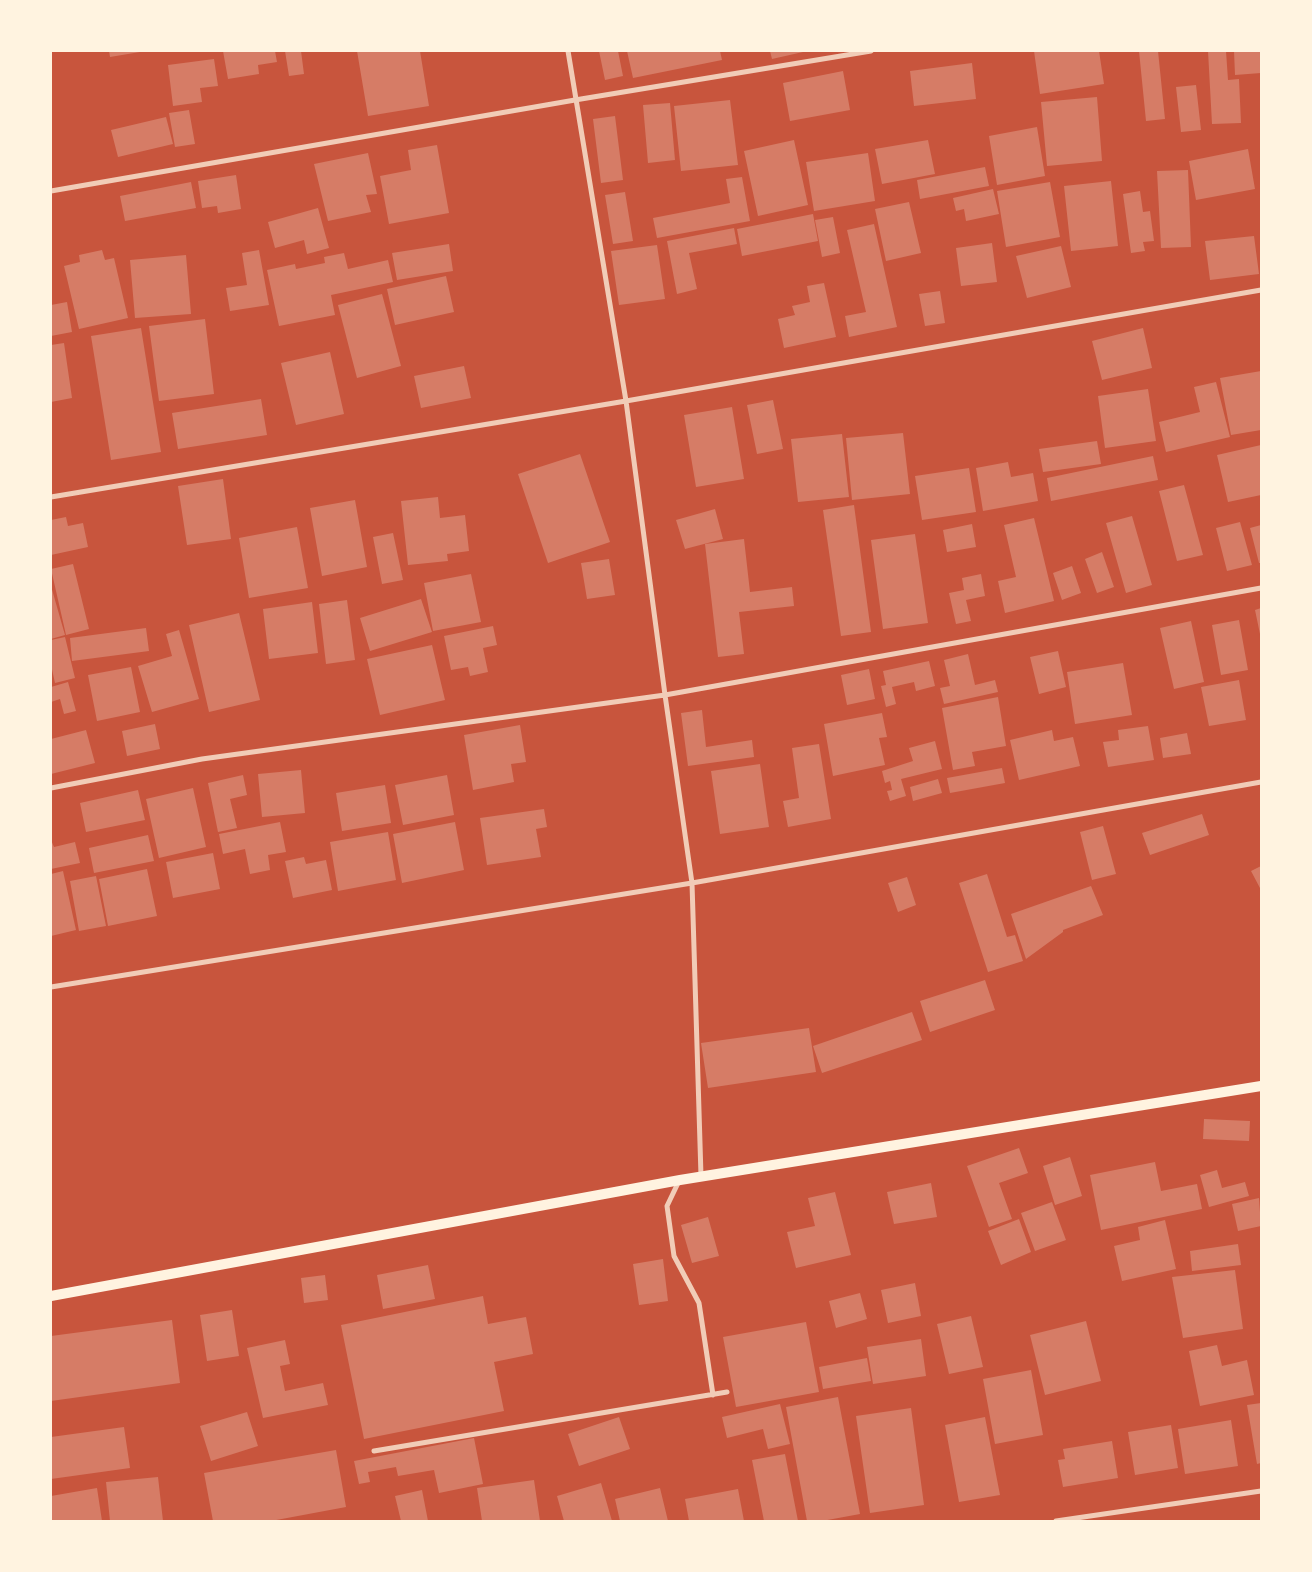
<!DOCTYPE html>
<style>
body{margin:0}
#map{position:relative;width:1312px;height:1572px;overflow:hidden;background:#c8553d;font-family:"Asap Condensed",sans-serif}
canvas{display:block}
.frame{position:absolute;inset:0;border:52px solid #fff3e0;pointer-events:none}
</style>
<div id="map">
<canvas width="1312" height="1572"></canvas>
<div class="frame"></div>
</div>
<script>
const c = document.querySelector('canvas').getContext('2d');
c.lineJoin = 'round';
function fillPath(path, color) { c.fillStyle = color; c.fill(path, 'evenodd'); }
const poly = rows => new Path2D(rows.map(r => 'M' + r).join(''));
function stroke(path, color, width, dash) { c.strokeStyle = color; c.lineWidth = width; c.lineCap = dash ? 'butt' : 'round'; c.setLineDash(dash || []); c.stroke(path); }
const building = poly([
 [109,51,140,51,140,52,110,57],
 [223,51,275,51,277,62,258,65,259,74,228,79],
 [285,51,301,51,304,74,289,76],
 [357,51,420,51,429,106,368,116],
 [599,51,618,51,623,76,605,80],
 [627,51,720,51,722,60,633,78],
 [770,51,803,51,803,52,772,59],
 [1034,51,1099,51,1104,84,1040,94],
 [1139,51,1158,51,1165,119,1146,121],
 [1208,51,1226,51,1228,80,1239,79,1241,123,1212,124],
 [1234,51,1261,51,1261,73,1235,75],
 [214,59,218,86,200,88,202,102,173,106,168,65],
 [972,63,976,99,914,106,910,71],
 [843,71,850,110,790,121,783,83],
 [1196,85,1201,130,1181,132,1176,87],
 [1097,97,1102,161,1047,166,1041,102],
 [730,100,738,165,681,171,674,106],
 [670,103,675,160,648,163,643,105],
 [189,110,195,144,175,147,169,113],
 [615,116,623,180,601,183,593,119],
 [166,117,173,144,118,157,111,130],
 [1037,127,1045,176,997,185,989,136],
 [794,140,808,205,758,216,744,151],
 [928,140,935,174,882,184,875,149],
 [437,145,449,213,389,224,380,176,411,170,408,150],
 [1248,149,1255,189,1196,200,1189,161],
 [368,153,377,194,366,195,371,212,328,221,314,164],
 [868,153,875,201,814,211,806,162],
 [985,167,989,186,920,199,917,180],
 [1188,170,1191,247,1161,248,1157,171],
 [236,175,241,209,218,213,217,206,202,208,198,181],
 [742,177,750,221,657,238,653,218,730,203,726,179],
 [1111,181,1118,246,1071,251,1064,186],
 [191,182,196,208,125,221,120,196],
 [1050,182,1060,237,1006,247,997,191],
 [993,189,999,214,966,221,964,209,956,211,953,198],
 [1140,191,1143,212,1150,211,1154,241,1143,242,1145,251,1131,253,1123,194],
 [625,192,633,241,613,244,605,195],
 [909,202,921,253,886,261,875,209],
 [318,208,329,248,307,254,304,240,275,248,268,222],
 [813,214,818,241,742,256,737,229],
 [833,217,840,253,822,257,815,220],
 [874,224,897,327,849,337,845,316,866,312,847,230],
 [734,228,737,244,689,253,697,289,677,294,667,241],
 [1254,236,1259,274,1210,280,1205,241],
 [992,243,997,282,961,286,956,248],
 [449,244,453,271,397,280,392,253],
 [657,245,665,299,619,305,611,251],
 [1061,246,1071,287,1027,298,1016,256],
 [102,250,105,260,114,258,128,318,79,329,64,266,80,262,79,255],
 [259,250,269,305,230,311,226,288,247,285,242,253],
 [344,253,348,269,388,260,393,282,331,295,335,315,279,326,267,270,295,264,296,269,325,263,324,257],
 [186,255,191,314,135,318,130,260],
 [446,276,454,312,395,325,387,289],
 [824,283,836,337,784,348,778,319,795,315,792,306,810,302,807,286],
 [940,291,945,323,925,326,919,294],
 [382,294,401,366,357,378,338,305],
 [67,302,72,332,51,336,51,305],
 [205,319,214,394,159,401,149,326],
 [141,328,161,452,111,460,91,336],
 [1143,328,1152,368,1102,380,1092,341],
 [64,343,72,398,51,402,51,345],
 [330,352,344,414,296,425,281,363],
 [464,366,471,398,421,408,414,376],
 [1261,371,1261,430,1231,435,1220,378],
 [1216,382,1230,437,1166,452,1159,422,1200,412,1194,387],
 [1148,389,1156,441,1105,448,1098,396],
 [261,399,267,435,178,449,172,413],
 [773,400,783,449,757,454,747,405],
 [732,407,744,479,696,487,684,415],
 [903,433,910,494,852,500,846,438],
 [842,434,849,497,798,502,791,439],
 [1097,441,1101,464,1043,472,1039,449],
 [1261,445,1261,495,1228,502,1217,455],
 [580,454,610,542,548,563,518,474],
 [1153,456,1158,480,1051,501,1047,478],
 [1008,462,1011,477,1033,473,1038,501,983,511,976,468],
 [969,468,976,512,922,520,915,476],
 [223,479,231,539,187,545,178,486],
 [1184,485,1203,555,1177,561,1159,491],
 [438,497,440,518,465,515,469,551,447,554,448,561,408,565,401,501],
 [355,500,367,567,322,576,310,508],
 [854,505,871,632,841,636,823,510],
 [715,509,723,539,685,549,676,520],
 [1132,516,1152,585,1126,593,1106,523],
 [66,517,68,526,83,523,88,547,51,555,51,520],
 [1034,518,1054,601,1005,613,998,581,1016,577,1004,525],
 [1240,522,1252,565,1227,571,1216,528],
 [972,524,976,547,947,552,943,530],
 [1261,525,1261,563,1259,563,1250,528],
 [297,527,308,588,249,598,239,538],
 [393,533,403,580,382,584,373,537],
 [915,534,928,623,883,629,871,540],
 [744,539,750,592,792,587,794,606,739,612,744,654,718,657,705,544],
 [1102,552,1114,587,1097,593,1085,559],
 [609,559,615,595,587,599,581,563],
 [73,564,89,629,66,635,51,569],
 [1072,566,1081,593,1062,600,1053,573],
 [471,574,481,622,433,631,424,583],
 [981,574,985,596,966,600,971,621,956,624,949,593,964,590,962,578],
 [51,586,65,635,51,639],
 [421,599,432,632,370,651,360,618],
 [347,600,355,660,326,664,319,604],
 [312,602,318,653,269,659,263,609],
 [1261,608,1261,634,1260,634,1255,610],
 [239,613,260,700,209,712,189,625],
 [1239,620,1248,670,1221,675,1212,625],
 [1191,621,1204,682,1174,689,1160,628],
 [493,626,497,645,483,648,488,672,470,676,468,667,451,670,444,636],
 [146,628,149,651,72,661,70,638],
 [179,630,199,699,152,712,138,666,172,656,166,634],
 [65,637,75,678,55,683,51,665,51,640],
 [432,645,445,700,380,715,367,659],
 [1058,651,1066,687,1039,694,1030,657],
 [968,654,975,685,995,680,998,692,944,704,940,688,950,686,944,660],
 [929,661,935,686,916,691,914,682,892,687,896,704,886,707,881,686,886,685,883,671],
 [1123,663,1132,715,1075,724,1067,672],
 [131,667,140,712,97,721,88,675],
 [869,669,875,699,847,705,841,675],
 [1239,680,1246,720,1209,726,1201,687],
 [68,682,76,711,64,714,60,699,51,702,51,687],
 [998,697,1006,746,972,752,975,766,953,770,942,708],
 [702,710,706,747,752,740,754,757,688,766,681,713],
 [882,713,887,737,879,738,885,765,833,776,824,724],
 [155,724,160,749,127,756,122,731],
 [520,725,526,762,511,764,514,782,473,790,464,735],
 [1148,726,1154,760,1108,767,1103,742,1119,740,1118,730],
 [86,730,95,763,51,774,51,739],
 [1052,730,1054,741,1073,737,1080,766,1019,780,1010,740],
 [1187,733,1191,754,1163,758,1160,738],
 [935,741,942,769,901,779,906,796,890,801,887,791,892,790,890,781,885,783,882,771,913,761,909,748],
 [819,744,831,819,788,827,783,801,799,798,792,748],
 [760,764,769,827,720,834,711,771],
 [1002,768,1005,783,950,793,947,778],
 [301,770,305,813,262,817,258,774],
 [243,775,247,795,230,799,237,828,218,832,208,783],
 [447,775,454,815,403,825,395,785],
 [938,779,942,793,913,801,910,787],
 [385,785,391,823,342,831,336,793],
 [193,788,206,847,159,858,146,799],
 [138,790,145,820,86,832,80,803],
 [544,809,547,827,536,829,541,857,487,865,480,818],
 [1202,814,1209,835,1150,855,1142,833],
 [280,822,286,852,268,855,270,870,250,874,245,849,223,854,219,834],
 [455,822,464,870,402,883,393,834],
 [1103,826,1116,874,1092,880,1080,832],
 [388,832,396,880,338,891,330,842],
 [148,835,154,861,94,873,89,848],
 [51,840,54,847,75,842,80,863,51,869],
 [213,853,220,889,173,898,166,862],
 [304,857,306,864,326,860,332,890,293,898,285,861],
 [1261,866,1261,890,1251,871],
 [147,869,157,916,108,926,99,879],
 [63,871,76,930,51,936,51,874],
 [987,874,1007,937,1015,935,1023,961,988,972,959,883],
 [96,876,106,926,79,931,70,881],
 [907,877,916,905,898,912,888,883],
 [1091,886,1103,915,1063,930,1063,932,1026,959,1011,914],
 [985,980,995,1010,930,1032,920,1001],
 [912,1012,922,1040,822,1073,813,1046],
 [809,1028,816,1072,708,1088,701,1043],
 [1204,1119,1250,1121,1249,1141,1203,1139],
 [1019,1148,1028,1173,999,1183,1012,1219,989,1227,967,1166],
 [1070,1157,1082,1196,1055,1205,1043,1166],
 [1155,1162,1161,1191,1197,1184,1202,1209,1101,1230,1090,1175],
 [1217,1170,1222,1188,1245,1182,1249,1196,1209,1207,1200,1175],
 [931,1183,937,1217,894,1224,887,1192],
 [835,1192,851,1255,796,1268,787,1232,815,1226,808,1198],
 [1259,1198,1261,1226,1238,1231,1232,1204],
 [1052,1202,1066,1240,1035,1251,1021,1213],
 [708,1217,719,1256,692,1263,681,1225],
 [1019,1219,1031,1252,1001,1265,988,1231],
 [1165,1220,1176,1269,1122,1281,1114,1246,1140,1240,1138,1227],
 [1238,1244,1241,1265,1192,1271,1190,1251],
 [663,1259,668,1301,639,1305,633,1264],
 [428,1265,435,1299,383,1309,377,1275],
 [1235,1270,1243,1329,1183,1338,1172,1277],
 [325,1275,328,1300,304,1303,301,1278],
 [915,1283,921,1316,888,1323,881,1290],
 [860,1293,867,1319,836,1328,829,1301],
 [483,1296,488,1324,526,1317,533,1354,494,1362,504,1411,364,1439,341,1325],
 [232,1310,239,1356,207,1361,200,1315],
 [971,1316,983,1367,949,1374,937,1324],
 [172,1320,180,1383,51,1401,51,1336],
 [1086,1321,1101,1381,1045,1395,1030,1335],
 [806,1322,819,1392,736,1407,723,1337],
 [921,1339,926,1376,873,1384,867,1347],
 [285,1340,290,1364,280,1366,285,1391,323,1383,328,1405,263,1418,247,1348],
 [1217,1345,1222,1366,1247,1360,1254,1395,1200,1406,1189,1351],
 [867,1358,871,1381,823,1389,819,1367],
 [1031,1370,1043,1435,995,1444,983,1379],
 [838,1397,860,1514,822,1521,807,1521,786,1407],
 [1261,1403,1261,1463,1257,1464,1247,1405],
 [780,1404,790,1444,768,1449,763,1429,727,1438,722,1417],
 [911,1408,924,1505,870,1513,856,1416],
 [247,1412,258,1446,211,1461,200,1426],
 [619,1417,630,1449,579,1466,568,1434],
 [985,1417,1000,1495,959,1502,945,1425],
 [1231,1420,1238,1466,1185,1474,1178,1429],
 [1171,1425,1178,1468,1135,1475,1128,1432],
 [124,1427,130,1468,51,1479,51,1437],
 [474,1438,483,1484,439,1493,434,1470,398,1476,396,1467,368,1472,370,1482,359,1484,354,1461],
 [1112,1441,1118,1478,1063,1487,1058,1460,1065,1459,1063,1449],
 [336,1450,346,1507,271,1521,213,1521,204,1473],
 [785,1454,798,1521,764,1521,752,1460],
 [158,1477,163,1521,110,1521,106,1482],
 [534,1480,540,1521,482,1521,477,1488],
 [601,1483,612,1521,564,1521,557,1496],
 [97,1488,102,1521,51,1521,51,1496],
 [660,1488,668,1521,620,1521,615,1499],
 [738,1489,744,1521,689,1521,685,1499],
 [422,1490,428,1521,401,1521,395,1496]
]);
const minor = poly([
 [568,51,626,401,665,695,692,883,701,1176],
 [51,191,575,100,871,51],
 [51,497,626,401,1261,290],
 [51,788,202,759,665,695,1261,588],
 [51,987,692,883,1261,782],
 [679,1181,667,1206,674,1256,699,1303,713,1395],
 [374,1451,727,1392],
 [1056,1521,1261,1491]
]);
const secondary = poly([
 [51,1296,680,1180,1261,1086]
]);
fillPath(building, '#d67c66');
stroke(minor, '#f1ccb7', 5);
stroke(secondary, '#fff3e0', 10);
</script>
